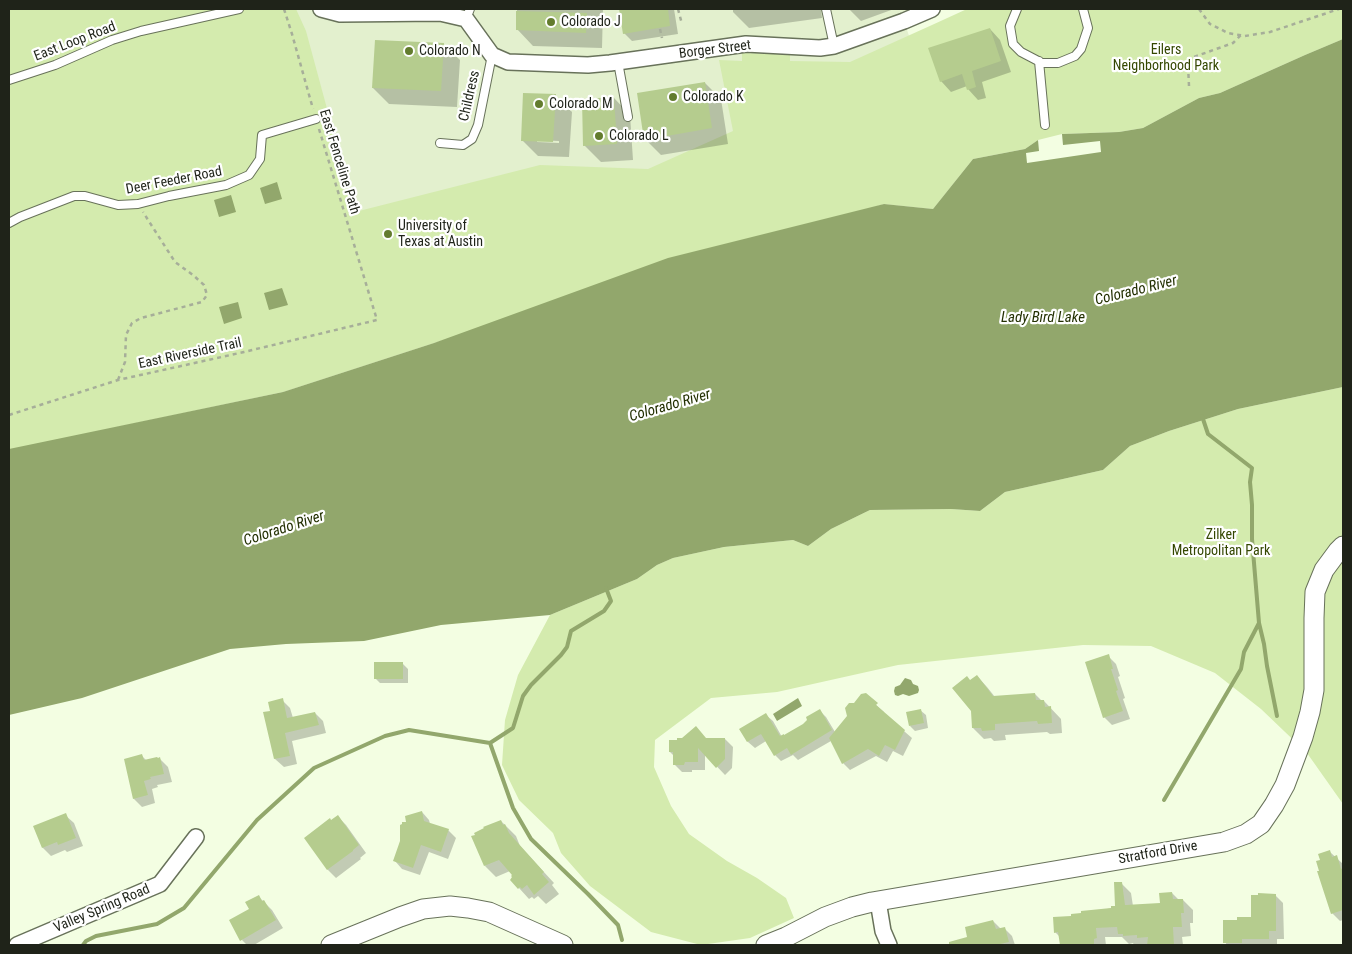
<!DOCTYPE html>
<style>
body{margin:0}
#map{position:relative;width:1352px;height:954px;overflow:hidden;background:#f3fee2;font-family:"Roboto Condensed",sans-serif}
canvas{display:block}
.frame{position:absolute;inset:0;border:10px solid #1f2319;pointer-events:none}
</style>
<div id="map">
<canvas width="1352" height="954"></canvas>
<div class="frame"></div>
</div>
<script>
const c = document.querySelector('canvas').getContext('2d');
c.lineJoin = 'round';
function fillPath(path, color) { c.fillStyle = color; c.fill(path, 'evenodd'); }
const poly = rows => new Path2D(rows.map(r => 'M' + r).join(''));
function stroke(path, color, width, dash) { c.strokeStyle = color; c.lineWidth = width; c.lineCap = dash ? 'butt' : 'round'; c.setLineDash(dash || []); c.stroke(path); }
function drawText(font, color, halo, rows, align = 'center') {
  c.font = font + ' "Roboto Condensed",sans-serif'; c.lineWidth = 4.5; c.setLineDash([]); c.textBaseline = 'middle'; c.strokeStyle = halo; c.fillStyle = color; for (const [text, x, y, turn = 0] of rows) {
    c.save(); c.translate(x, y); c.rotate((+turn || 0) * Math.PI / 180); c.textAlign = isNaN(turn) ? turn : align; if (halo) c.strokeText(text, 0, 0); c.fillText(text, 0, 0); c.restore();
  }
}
const built = poly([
 [9,9,932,9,904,21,957,179,933,209,884,204,434,343,283,392]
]);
const green = poly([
 [9,9,296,9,306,31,355,212,540,165,648,169,733,131,719,60,742,61,742,53,790,54,790,61,850,62,932,25,967,9,1343,9,1343,39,1305,55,1220,93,1199,98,1143,128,1119,132,1062,134,1038,140,1025,149,973,159,933,209,884,204,434,343,283,392,9,450],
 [1343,387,1343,804,1307,753,1261,709,1215,673,1151,646,1083,645,898,665,777,692,711,698,655,740,654,767,671,806,689,834,727,861,757,878,786,898,794,918,750,938,701,945,651,932,590,886,561,853,553,833,519,800,502,765,505,720,518,675,550,615,637,579,657,565,673,558,724,547,793,540,808,546,831,529,870,510,951,509,980,511,1005,492,1103,470,1130,446,1169,431,1238,409]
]);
const water = poly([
 [1343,39,1343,387,1238,409,1169,431,1130,446,1103,470,1005,492,980,511,951,509,870,510,831,529,808,546,793,540,724,547,673,558,657,565,637,579,550,615,441,625,364,641,286,644,230,649,82,698,9,715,9,449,283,392,434,343,668,258,884,204,933,209,973,159,1025,149,1038,140,1039,151,1026,153,1027,163,1101,152,1100,141,1063,145,1062,134,1119,132,1143,128,1199,98,1220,93,1305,55],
 [277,182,282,199,265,204,260,188],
 [231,195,236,212,219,217,214,200],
 [282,288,288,305,269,310,264,293],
 [238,302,242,318,224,324,219,307],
 [905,678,911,680,913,684,918,686,919,690,918,693,909,696,903,694,898,696,895,695,894,691,895,687,900,685],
 [798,698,802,706,777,721,773,714]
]);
const shadow = poly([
 [517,9,603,9,602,48,533,46,517,29],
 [620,9,674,9,678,34,632,41,624,33],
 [733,9,821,9,822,18,749,28,733,12],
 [849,9,894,9,861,21],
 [990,29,1000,40,1011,72,982,82,986,98,978,100,968,89,967,86,951,92,941,81],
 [443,44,460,60,457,107,389,104,373,88],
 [705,83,721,99,728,144,661,155,645,139],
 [555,96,572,112,569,157,538,156,522,140],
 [537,140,559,141,559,143,537,142],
 [614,98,630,115,633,160,601,162,584,145],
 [1108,656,1116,664,1120,676,1118,677,1125,698,1123,699,1130,719,1112,725,1104,717],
 [403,664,408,669,408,683,380,683,375,678],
 [977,676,987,687,995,697,1035,694,1042,701,1044,701,1061,719,1062,733,1050,734,1047,732,1005,735,1006,740,994,741,991,738,984,739,973,728,970,681],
 [865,695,884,712,883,713,912,738,903,756,893,751,887,762,876,756,850,770,843,763,831,741,798,760,793,755,781,761,775,755,766,741,755,748,748,742,741,729,766,715,773,721,782,737,804,725,819,710,826,717,835,732,848,717,855,704],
 [282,700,290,708,293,718,315,713,323,721,326,733,292,741,297,764,284,767,275,759,271,711],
 [920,710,926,715,928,728,915,731,910,726],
 [707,739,725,739,733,747,732,768,725,775,705,754,705,770,692,770,692,772,682,772,674,764,674,756,670,752],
 [142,756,147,761,160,759,168,767,172,782,157,785,158,787,152,789,155,803,142,807,134,799],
 [422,812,429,820,430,824,448,830,456,838,448,859,429,852,420,875,402,869,395,861],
 [65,815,74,823,83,846,67,852,65,850,51,856,43,848,35,827],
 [338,817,346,825,366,853,360,858,361,859,336,878,328,870,305,838],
 [501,821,516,836,520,846,554,883,552,885,559,894,546,904,538,896,534,899,532,897,529,899,519,888,510,871,496,877,485,866],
 [1330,852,1343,864,1343,920,1340,921,1332,913,1321,861],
 [1121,883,1131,893,1133,906,1161,904,1172,893,1179,900,1183,900,1193,910,1193,923,1190,923,1191,936,1182,937,1183,945,1134,945,1133,943,1129,944,1122,937,1105,937,1106,945,1061,945,1060,937,1055,932,1072,917,1116,907],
 [1275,895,1283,903,1284,939,1277,939,1277,945,1227,945,1225,942,1238,921,1253,918],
 [258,896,272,910,283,928,254,945,247,945,242,940],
 [993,921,1001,929,1004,928,1012,936,1015,945,958,945,957,941,969,938]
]);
const stream = poly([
 [1259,623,1264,644,1267,666,1277,716],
 [490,743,513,808,531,839,588,894,618,925,622,940],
 [1164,800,1241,669,1244,652,1259,623,1252,539,1252,505,1250,482,1252,468,1208,434,1202,416],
 [83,945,86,941,96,936,157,924,184,908,257,820,314,768,385,736,409,730,490,743,513,728,523,696,531,685,561,655,567,647,571,631,604,611,611,601,606,588]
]);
const building = poly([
 [619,9,668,9,670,26,623,34],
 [516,11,587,13,586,33,516,30],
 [990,28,1001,61,972,71,976,87,967,90,962,74,940,82,928,48],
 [375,40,444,43,441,91,372,88],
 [705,82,712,128,644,140,637,93],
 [523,93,556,94,553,142,521,141],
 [614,97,617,144,583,146,582,99],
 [1109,654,1113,669,1111,669,1118,690,1116,691,1123,711,1103,718,1085,662],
 [374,662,403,662,403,679,374,679],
 [977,675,993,696,1035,693,1036,700,1044,700,1045,707,1051,706,1052,723,1038,724,1037,721,995,724,995,730,982,731,981,728,972,728,971,711,952,688,967,676,970,680],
 [866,693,878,703,876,705,905,730,895,750,885,745,879,756,868,749,842,764,829,738,847,716,845,708,849,703,854,703,861,694],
 [283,698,287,718,315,712,319,725,285,733,290,756,274,759,263,712,270,711,268,702],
 [820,709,832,730,791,755,787,748,774,756,761,734,747,742,739,729,766,713,780,736,784,734,784,735,803,724,807,720,806,717],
 [921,709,924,723,909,726,906,712],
 [696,726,706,738,725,738,725,759,716,768,698,748,698,762,685,762,684,765,673,765,673,752,669,752,669,740,677,740,677,738,682,738],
 [142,754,144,760,157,757,158,758,160,757,164,774,150,777,151,779,144,781,148,795,133,799,124,759],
 [422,811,424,821,449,829,441,852,421,845,413,868,393,861,400,841,400,825,402,824,402,822,406,822,405,816],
 [66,813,76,838,58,845,57,842,42,848,33,826],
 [338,815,359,845,353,850,353,851,327,870,304,838,330,818,331,820],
 [501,820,503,825,505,824,509,833,544,872,542,874,549,882,534,895,527,885,522,889,520,887,518,889,510,880,512,877,511,876,512,875,499,860,484,866,471,836,475,835,474,833,484,828,483,827],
 [1330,850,1332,857,1337,855,1341,869,1343,868,1343,910,1331,914,1317,871,1319,871,1316,861,1320,860,1318,854],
 [1114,882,1122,882,1125,905,1160,903,1159,893,1172,892,1173,899,1183,899,1184,913,1181,913,1182,927,1173,927,1174,945,1147,945,1148,937,1137,938,1137,935,1123,936,1123,934,1118,934,1117,927,1096,928,1097,938,1094,939,1094,944,1060,945,1058,932,1054,933,1053,917,1071,916,1071,914,1081,913,1081,911,1111,908,1111,906,1115,906],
 [1258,893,1276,894,1276,931,1269,931,1269,939,1242,939,1242,943,1223,943,1223,920,1237,920,1237,917,1251,917,1251,895,1258,895],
 [259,895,262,901,264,900,276,920,240,941,229,920,249,909,245,902],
 [993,920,996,929,1005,927,1009,942,996,945,949,945,949,942,967,937,965,927]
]);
const path = poly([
 [284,9,292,34,313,109],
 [678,9,682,24],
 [1199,9,1210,24,1228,33,1245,36,1270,32,1339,9],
 [660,29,662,38],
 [1189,86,1188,65,1191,58,1233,43,1241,35],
 [118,380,125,362,126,335,132,323,141,318,202,302,207,295,204,285,193,275,175,262,143,212],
 [9,415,118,380,244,352,377,320,319,129]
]);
const service = poly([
 [826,9,834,46],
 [1017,9,1010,26,1013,44,1021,52,1042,63,1058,63,1075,56,1081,49,1088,28,1083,9],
 [466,19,470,9],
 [1039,61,1045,125],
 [618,62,628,117],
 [9,80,55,65,112,40,141,31,239,9],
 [440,143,463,145,472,139,478,125,492,55],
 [9,223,20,217,74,196,85,196,118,205,138,204,169,196,226,185,249,175,260,159,262,135,316,119]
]);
const minor = poly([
 [321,9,340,14,440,13,466,19,492,55,508,62,588,65,610,63,746,44,820,48,834,46,904,21,932,9],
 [878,901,883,931,889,945],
 [17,945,160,884,196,837]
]);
const tertiary = poly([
 [331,945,400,917,423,909,450,906,468,908,489,912,563,945],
 [766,945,786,937,825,917,852,907,872,902,1224,842,1246,834,1261,824,1274,805,1285,785,1303,737,1310,712,1314,690,1314,618,1315,592,1324,570,1338,551,1343,546]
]);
const markers = [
 [551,22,5,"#637c2e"],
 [409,51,5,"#637c2e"],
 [673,97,5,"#637c2e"],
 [539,104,5,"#637c2e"],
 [599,136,5,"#637c2e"],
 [388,234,5,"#637c2e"]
];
const poiNames = [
 ["Colorado J",561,22],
 ["Colorado N",419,51],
 ["Colorado K",683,97],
 ["Colorado M",549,104],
 ["Colorado L",609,136],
 ["University of",398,226],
 ["Texas at Austin",398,242]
];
const streetNames = [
 ["East Loop Road",75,42,-21],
 ["Borger Street",715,50,-7],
 ["Childress",470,96,-77],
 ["East Fenceline Path",339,162,73],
 ["Deer Feeder Road",174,181,-11],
 ["East Riverside Trail",190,354,-12],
 ["Stratford Drive",1158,853,-10],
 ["Valley Spring Road",102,909,-23]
];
const parkNames = [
 ["Eilers",1166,50],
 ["Neighborhood Park",1166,66],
 ["Zilker",1221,535],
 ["Metropolitan Park",1221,551]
];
const waterNames = [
 ["Colorado River",1136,291,-14],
 ["Lady Bird Lake",1043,318],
 ["Colorado River",670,406,-16],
 ["Colorado River",284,529,-18]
];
fillPath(built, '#e3f0ce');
fillPath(green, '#d4ebae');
fillPath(water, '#92a76c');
fillPath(shadow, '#0003');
stroke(stream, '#92a76c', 4);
fillPath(building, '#b5cc8e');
stroke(service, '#68725a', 10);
stroke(minor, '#68725a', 18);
stroke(tertiary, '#68725a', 21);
stroke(path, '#a6ae99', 2.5, [4, 4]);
stroke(service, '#fff', 8);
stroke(minor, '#fff', 15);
stroke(tertiary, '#fff', 19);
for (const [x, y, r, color] of markers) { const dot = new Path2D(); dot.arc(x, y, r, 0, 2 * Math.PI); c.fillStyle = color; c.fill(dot); stroke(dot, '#fff', 2); }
drawText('14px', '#1f2319', '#fff', poiNames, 'left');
drawText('14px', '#1f2319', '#fff', streetNames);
drawText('14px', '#344700', '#fff', parkNames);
drawText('italic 15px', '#233002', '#fff', waterNames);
</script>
